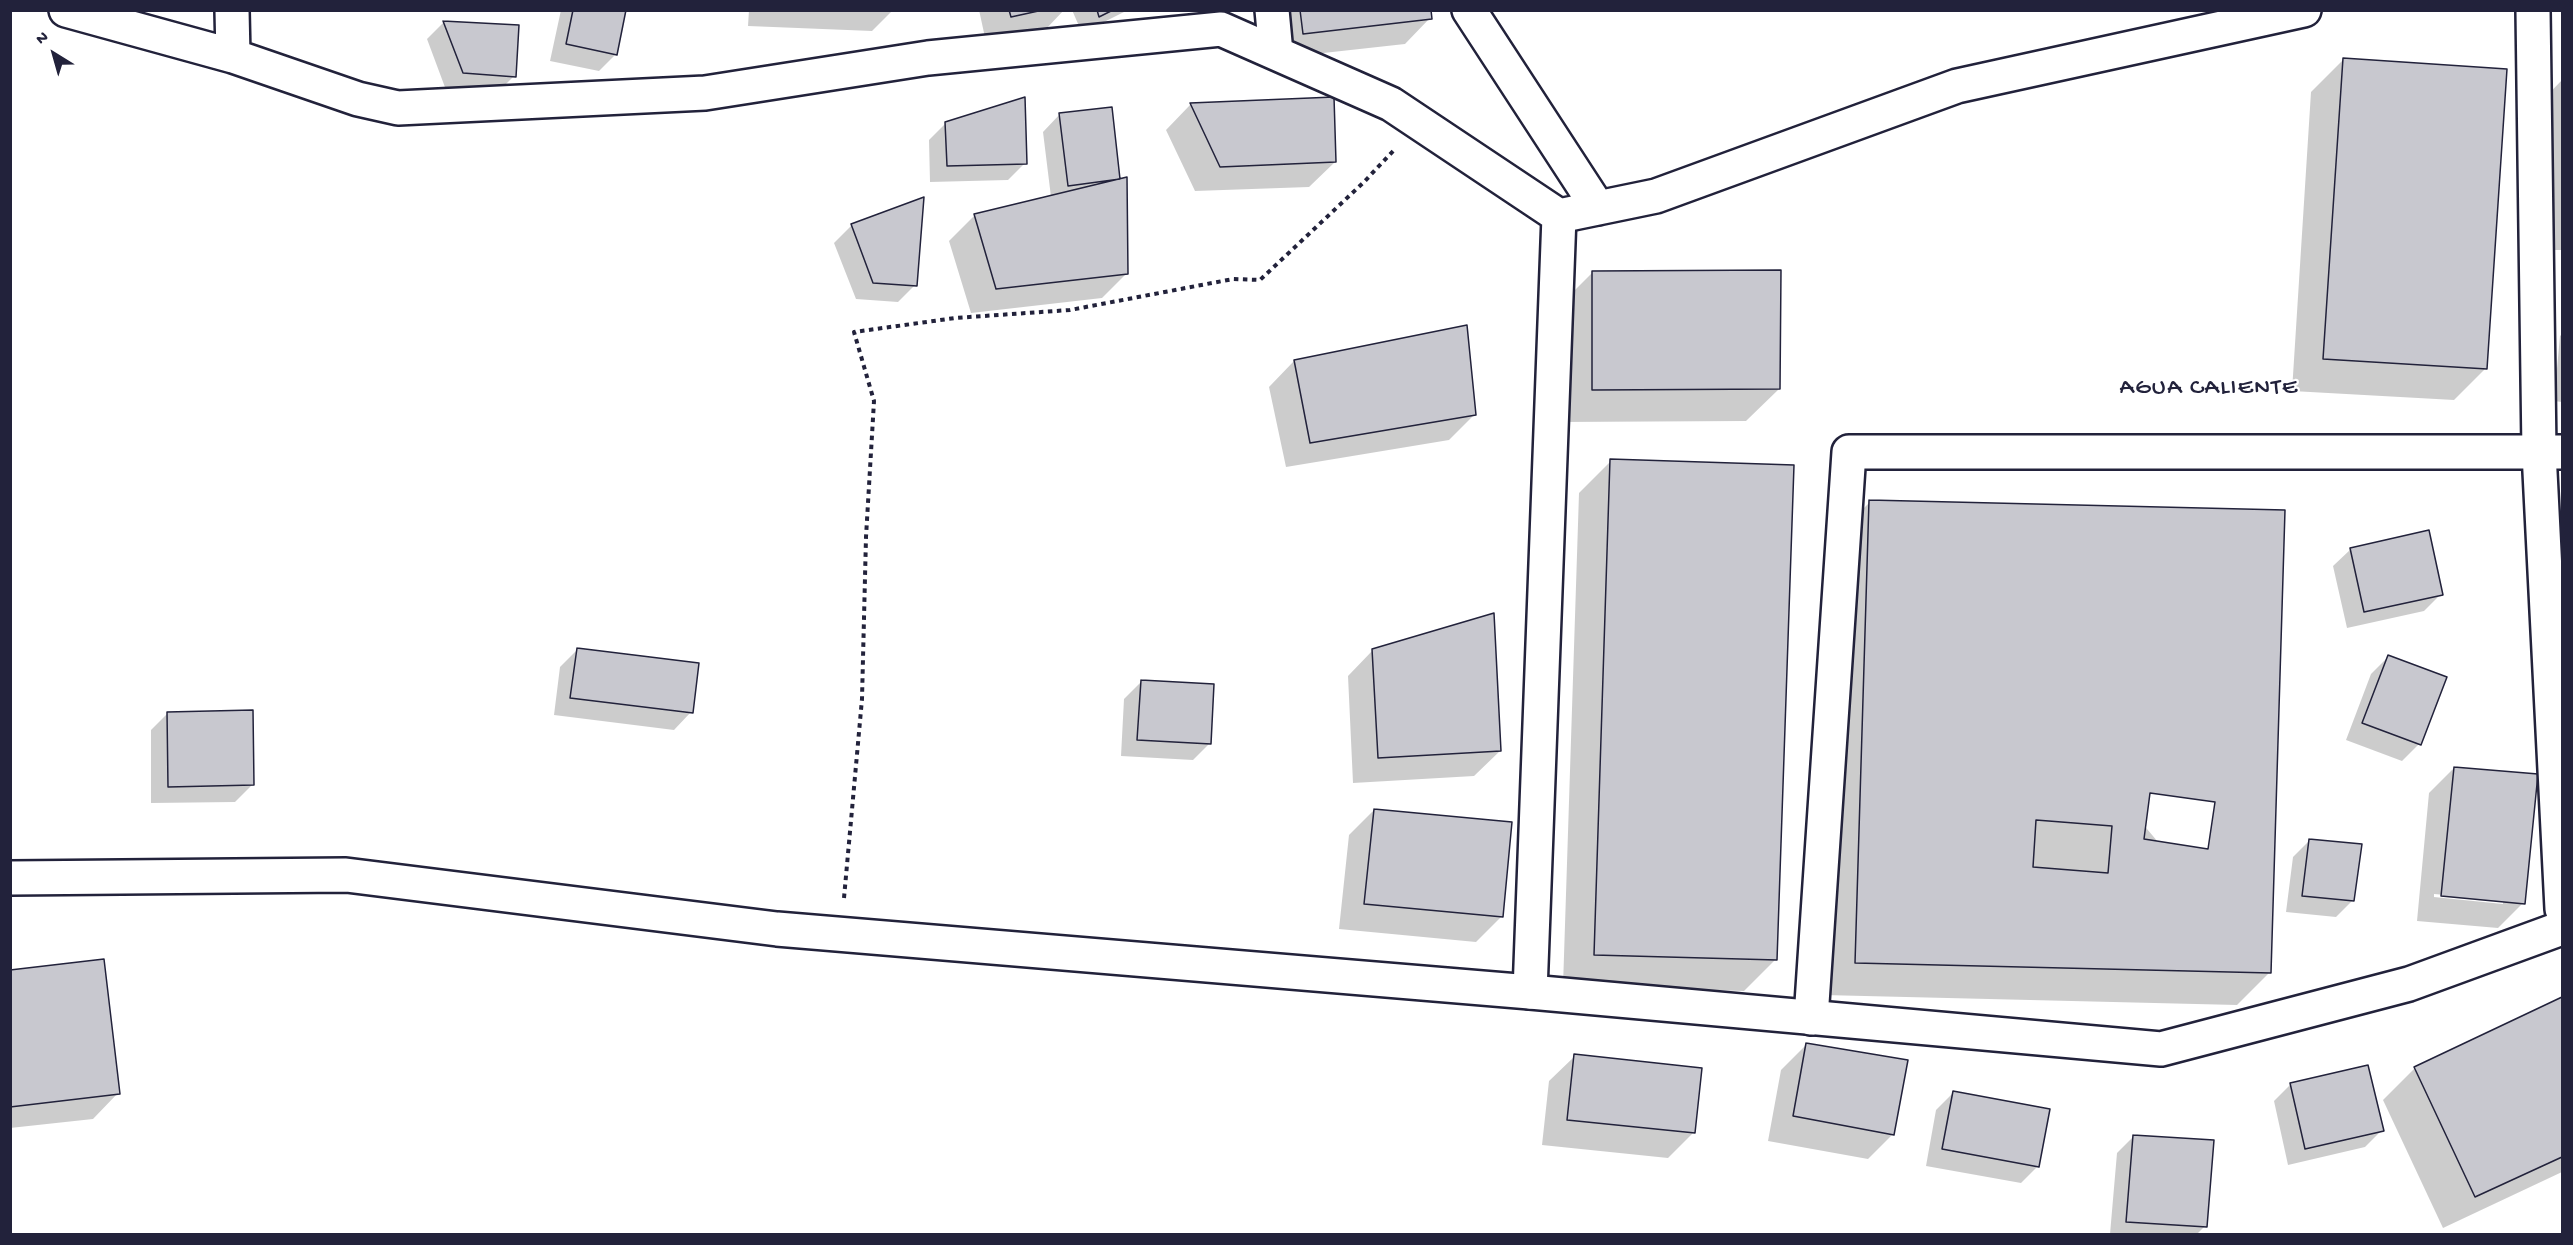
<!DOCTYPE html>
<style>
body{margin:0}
#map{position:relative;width:2573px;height:1245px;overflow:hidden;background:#fff;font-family:"Gochi Hand",sans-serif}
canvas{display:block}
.frame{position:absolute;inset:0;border:12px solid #22223b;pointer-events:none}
.north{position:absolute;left:24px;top:24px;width:60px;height:60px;-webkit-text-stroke:4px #fff;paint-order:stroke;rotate:323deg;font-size:16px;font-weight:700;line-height:24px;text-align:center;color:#22223b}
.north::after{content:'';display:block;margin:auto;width:21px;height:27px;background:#22223b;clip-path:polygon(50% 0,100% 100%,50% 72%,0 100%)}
</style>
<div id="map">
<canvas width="2573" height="1245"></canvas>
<div class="frame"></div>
<div class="north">N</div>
</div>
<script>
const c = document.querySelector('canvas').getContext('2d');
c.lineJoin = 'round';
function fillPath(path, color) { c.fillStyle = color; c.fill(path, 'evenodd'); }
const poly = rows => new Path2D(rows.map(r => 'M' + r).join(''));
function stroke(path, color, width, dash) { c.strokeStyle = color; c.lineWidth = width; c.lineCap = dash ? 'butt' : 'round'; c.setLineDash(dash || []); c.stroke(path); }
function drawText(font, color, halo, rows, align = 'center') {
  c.font = font + ' "Gochi Hand",sans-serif'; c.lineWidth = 4.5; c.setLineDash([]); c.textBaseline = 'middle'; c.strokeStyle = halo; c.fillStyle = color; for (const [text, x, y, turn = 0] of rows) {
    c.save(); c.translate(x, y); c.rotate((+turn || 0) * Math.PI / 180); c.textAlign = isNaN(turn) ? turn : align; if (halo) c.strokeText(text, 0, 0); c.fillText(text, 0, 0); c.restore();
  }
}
const shadow = poly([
 [561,10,625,10,616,54,599,71,550,61],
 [749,10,893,10,872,31,748,26],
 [979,10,1064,10,1046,29,986,42],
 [1072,10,1128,10,1082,33],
 [1273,10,1429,10,1430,18,1405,44,1278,58],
 [444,22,514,76,497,93,446,90,427,39],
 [2343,60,2486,368,2454,400,2292,391,2311,92],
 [2562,80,2562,250,2535,250,2533,110],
 [1333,98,1335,162,1309,187,1195,191,1166,130,1190,105],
 [1111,109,1127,273,1102,298,971,313,949,241,974,216,1051,197,1043,132,1060,114],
 [946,123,1025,163,1008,180,930,182,929,140],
 [852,225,915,285,898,302,856,299,834,243],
 [1592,273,1779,389,1746,421,1560,422,1560,305],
 [2562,334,2562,402,2554,401,2560,336],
 [1294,361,1474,415,1449,440,1286,467,1269,387],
 [1611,461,1776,959,1744,991,1563,986,1579,493],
 [1870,502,2269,973,2237,1005,1823,995,1838,534],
 [2562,512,2562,630,2550,525],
 [2351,549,2441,594,2424,611,2347,628,2333,566],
 [577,650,691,712,674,730,554,715,560,667],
 [1373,650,1500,751,1474,776,1353,783,1348,676],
 [2388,657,2419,744,2402,761,2346,740,2371,674],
 [1141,682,1210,743,1193,760,1121,756,1124,699],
 [168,713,252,785,235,802,151,803,151,730],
 [2454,768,2523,903,2498,928,2417,921,2429,793],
 [2434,894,2503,900,2503,904,2434,897],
 [1374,810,1501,917,1476,942,1339,929,1349,835],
 [2310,840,2353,900,2336,917,2286,912,2293,857],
 [10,972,118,1093,93,1119,10,1128],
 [2562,999,2562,1172,2443,1228,2383,1100,2415,1068],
 [1806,1045,1893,1134,1868,1159,1768,1141,1781,1070],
 [1575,1056,1693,1133,1668,1158,1542,1145,1549,1081],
 [2291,1084,2382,1130,2365,1147,2288,1165,2274,1101],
 [1953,1093,2038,1166,2021,1183,1926,1166,1936,1110],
 [2134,1136,2205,1226,2197,1234,2110,1234,2117,1153]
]);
const building = poly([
 [573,10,626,10,617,55,566,44,573,10],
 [1009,10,1043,10,1011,17,1009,10],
 [1097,10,1113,10,1099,17,1097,10],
 [1300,10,1431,10,1432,19,1303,34,1300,10],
 [443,21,519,25,516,77,463,73,443,21],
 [2343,58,2507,69,2487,369,2323,359,2343,58],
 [1025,97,1027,164,947,166,945,122,1025,97],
 [1334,97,1336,162,1220,167,1190,103,1334,97],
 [1112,107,1120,179,1068,186,1059,113,1112,107],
 [1127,177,1128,274,996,289,974,214,1127,177],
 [924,197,917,286,873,283,851,224,924,197],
 [1781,270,1780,389,1592,390,1592,271,1781,270],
 [1467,325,1476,415,1310,443,1294,360,1467,325],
 [1610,459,1794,465,1777,960,1594,955,1610,459],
 [1869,500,2285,510,2271,973,1855,963,1869,500],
 [2429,530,2443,595,2364,612,2350,548,2429,530],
 [1494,613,1501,751,1378,758,1372,649,1494,613],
 [577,648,699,663,693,713,570,698,577,648],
 [2388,655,2447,677,2421,745,2362,723,2388,655],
 [1141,680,1214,684,1211,744,1137,740,1141,680],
 [253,710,254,785,168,787,167,712,253,710],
 [2454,767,2538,774,2525,904,2441,896,2454,767],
 [2150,793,2215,802,2208,849,2144,839,2150,793],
 [1374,809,1512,822,1503,917,1364,904,1374,809],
 [2036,820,2112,826,2108,873,2033,867,2036,820],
 [2309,839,2362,844,2354,901,2302,896,2309,839],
 [104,959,120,1094,10,1107,10,970,104,959],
 [2562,997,2562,1157,2475,1197,2414,1067,2562,997],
 [1806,1043,1908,1060,1894,1135,1793,1116,1806,1043],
 [1574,1054,1702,1068,1695,1133,1567,1120,1574,1054],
 [2368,1065,2384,1131,2305,1149,2290,1083,2368,1065],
 [1953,1091,2050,1109,2039,1167,1942,1149,1953,1091],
 [2133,1135,2214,1140,2207,1227,2126,1222,2133,1135]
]);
const path = poly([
 [844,898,862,699,866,537,874,401,854,332,955,318,1070,310,1233,279,1260,280,1364,182,1394,150]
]);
const minor = poly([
 [66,10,233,56,358,99,398,108,705,93,928,58,1221,29,1391,104,1559,216,1656,196,1957,86,2304,10],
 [232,10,233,56],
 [1272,10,1276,53],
 [1469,10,1598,208],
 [2533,10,2539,452,2562,909],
 [1530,992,1559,216],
 [1811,1018,1849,452,2562,452]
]);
const tertiary = poly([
 [10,878,346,875,777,929,1530,992,2161,1049,2409,984,2562,928]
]);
const quarterNames = [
 ["AGUA CALIENTE",2209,389]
];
fillPath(shadow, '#0003');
fillPath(building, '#c8c8cf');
stroke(building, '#22223b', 1.5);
stroke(minor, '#22223b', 38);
stroke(tertiary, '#22223b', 38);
stroke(path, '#22223b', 4, [4.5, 4.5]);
stroke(minor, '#fff', 33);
stroke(tertiary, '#fff', 33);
c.letterSpacing = '1.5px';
drawText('24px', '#22223b', '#fff', quarterNames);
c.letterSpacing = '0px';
</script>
